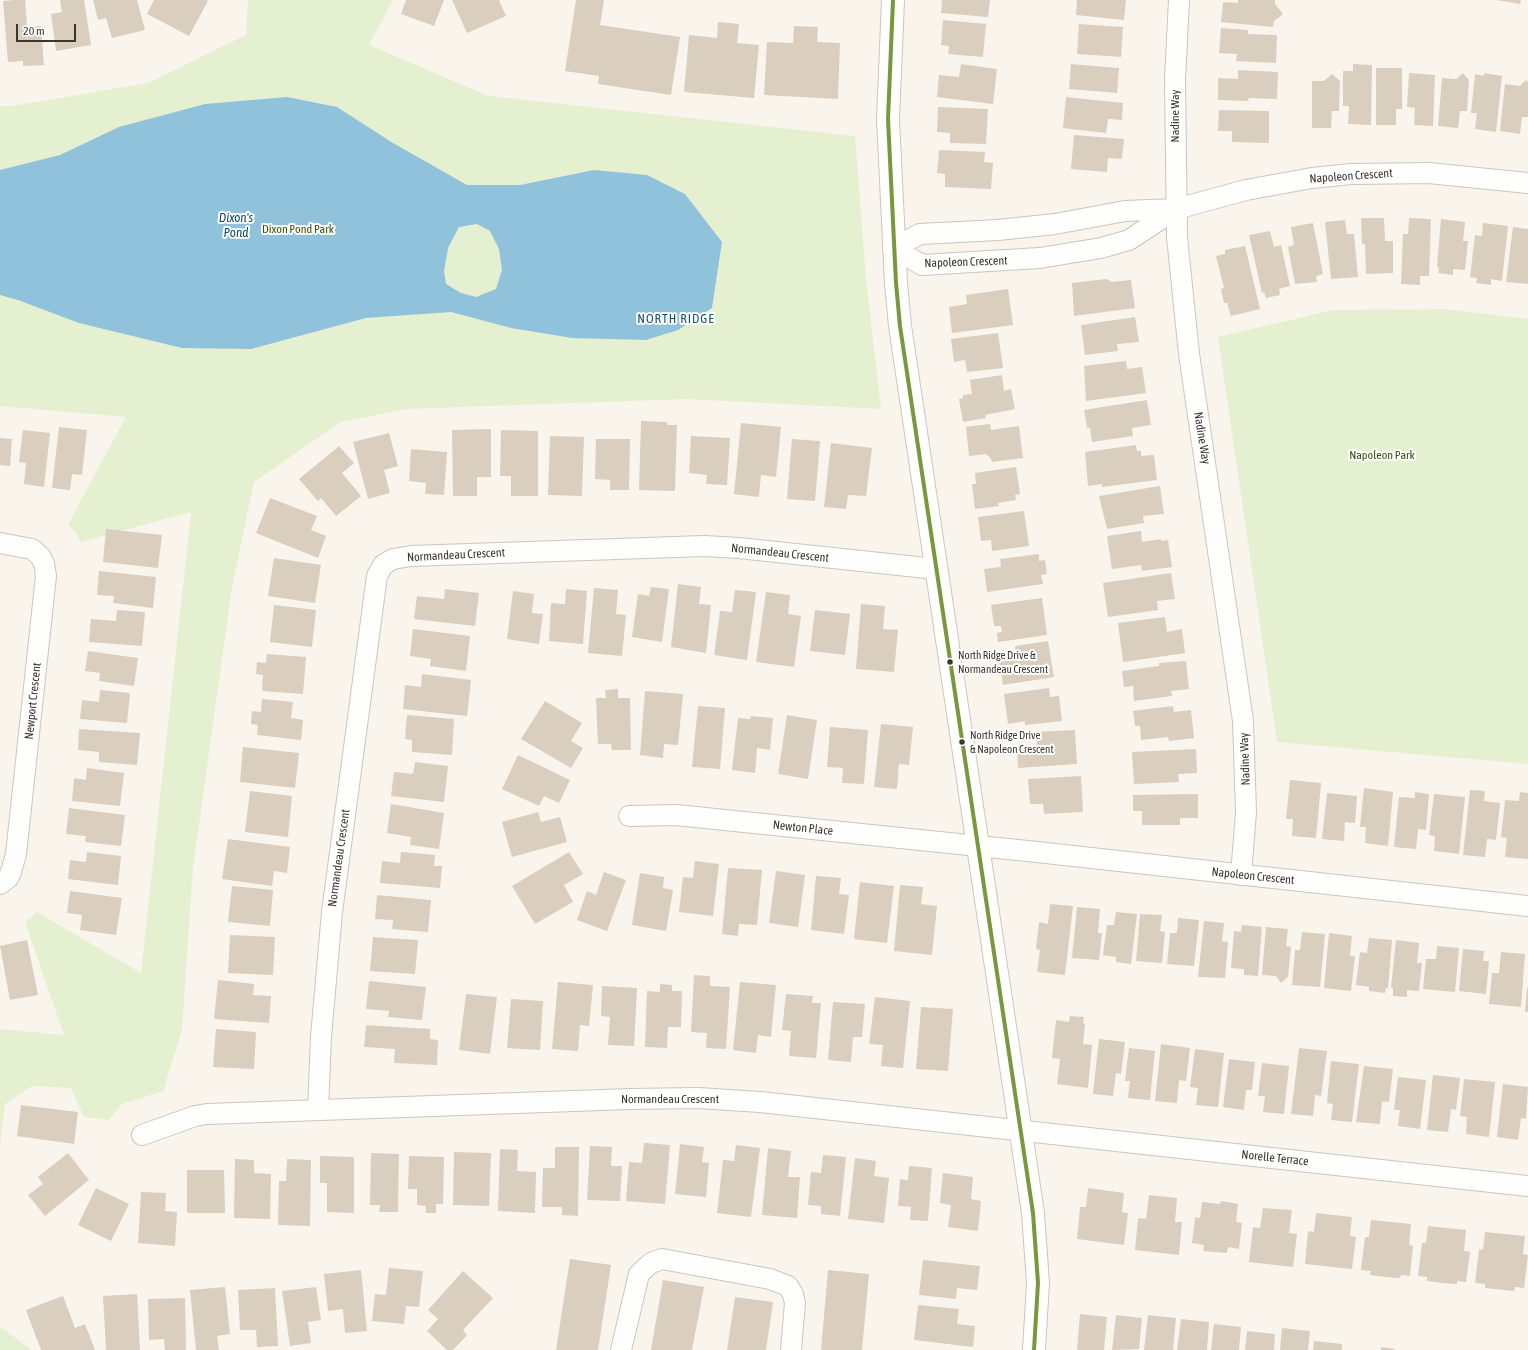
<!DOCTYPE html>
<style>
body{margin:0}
#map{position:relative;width:1528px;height:1350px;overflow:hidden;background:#f9f5ed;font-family:"Asap Condensed",sans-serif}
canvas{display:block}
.scale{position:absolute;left:16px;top:24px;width:60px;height:18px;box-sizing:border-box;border:2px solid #3c372d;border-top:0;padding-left:5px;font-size:12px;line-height:14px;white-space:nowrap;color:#3c372d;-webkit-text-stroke:3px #fff;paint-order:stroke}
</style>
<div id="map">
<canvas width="1528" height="1350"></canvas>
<div class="scale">20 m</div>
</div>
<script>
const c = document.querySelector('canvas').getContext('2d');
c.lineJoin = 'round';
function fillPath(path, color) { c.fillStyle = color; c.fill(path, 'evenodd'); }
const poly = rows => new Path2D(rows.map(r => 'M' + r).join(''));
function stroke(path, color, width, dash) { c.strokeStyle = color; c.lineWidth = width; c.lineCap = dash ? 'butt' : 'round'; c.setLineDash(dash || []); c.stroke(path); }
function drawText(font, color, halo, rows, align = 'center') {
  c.font = font + ' "Asap Condensed",sans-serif'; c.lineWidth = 4; c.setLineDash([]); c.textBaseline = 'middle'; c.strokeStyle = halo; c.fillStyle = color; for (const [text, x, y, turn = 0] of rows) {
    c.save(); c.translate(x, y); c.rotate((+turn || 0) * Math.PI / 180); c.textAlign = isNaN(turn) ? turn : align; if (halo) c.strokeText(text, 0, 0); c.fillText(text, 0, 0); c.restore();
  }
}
const green = poly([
 [248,0,393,0,369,45,489,96,855,136,866,278,881,409,687,399,406,409,341,422,254,482,232,587,193,868,182,1030,163,1091,122,1104,109,1120,84,1117,71,1088,32,1086,5,1104,0,1146,0,1029,64,1035,25,922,37,912,141,973,191,512,80,542,77,534,68,524,126,417,0,406,0,106,12,106,148,83,246,35],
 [1445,309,1528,319,1528,764,1277,742,1218,337,1333,310],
 [0,1326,31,1350,0,1350]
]);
const water = poly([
 [287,97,337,107,393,143,467,185,520,185,594,170,647,175,685,194,722,242,712,308,678,330,646,340,572,338,511,328,451,312,366,318,251,349,182,348,79,323,18,300,0,295,0,170,60,155,119,127,205,104],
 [477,224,490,231,499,249,502,270,496,289,476,297,461,293,446,284,444,271,448,248,459,227]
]);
const building = poly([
 [14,0,25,0,27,27,41,26,44,65,23,66,23,61,8,62,3,1],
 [60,0,84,0,91,45,56,51,51,14,62,12],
 [93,0,137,0,145,30,112,38,106,18,98,20],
 [154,0,206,0,208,1,189,36,147,14],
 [406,0,444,0,434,26,401,14],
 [452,0,499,0,506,16,467,33],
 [576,0,604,0,600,25,680,37,671,95,598,84,599,76,565,71],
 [942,0,990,0,988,17,941,13],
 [1077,0,1126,0,1124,20,1076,15],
 [1238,0,1275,0,1275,4,1283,14,1274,21,1273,27,1221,22,1223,2,1238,3],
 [1496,0,1521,0,1520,4],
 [943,20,986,24,983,57,948,54,949,46,941,45],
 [718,22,739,24,737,43,759,45,754,98,684,92,689,35,717,38],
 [1079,24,1123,27,1121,57,1077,54],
 [794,26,818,27,817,42,840,43,838,99,764,95,767,42,793,43],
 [1221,28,1248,30,1248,34,1277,35,1276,63,1236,61,1237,54,1219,53],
 [961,64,997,69,993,104,937,97,939,75,959,77],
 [1071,64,1119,68,1117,93,1069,89],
 [1353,64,1372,65,1371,125,1348,124,1349,106,1343,106,1343,71,1353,71],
 [1376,68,1402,68,1402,109,1396,109,1396,125,1376,125],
 [1238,70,1278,72,1277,99,1249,98,1248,101,1218,100,1218,78,1238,79],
 [1409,73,1435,75,1433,126,1414,125,1415,108,1407,107],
 [1463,73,1469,80,1467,111,1460,111,1458,128,1438,126,1442,78,1456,79],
 [1484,73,1502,76,1496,132,1475,129,1477,113,1471,113,1475,74,1484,76],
 [1332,74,1340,81,1339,111,1332,111,1331,128,1312,128,1312,81,1324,81],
 [1526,80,1528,82,1528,117,1522,117,1520,134,1500,131,1505,84,1520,86],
 [1066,97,1123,103,1122,120,1108,119,1106,133,1063,128],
 [938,107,988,109,986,144,950,143,950,133,937,132],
 [1219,110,1269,111,1269,143,1232,142,1232,131,1218,131],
 [1074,135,1124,139,1122,159,1108,158,1107,172,1071,169],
 [939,150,985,152,984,162,993,163,991,189,945,187,945,174,937,173],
 [1361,218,1384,218,1385,241,1393,241,1393,273,1366,274,1365,244,1362,244],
 [1409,218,1431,219,1429,276,1420,276,1420,285,1401,284,1403,234,1408,234],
 [1441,219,1465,222,1463,241,1468,241,1465,270,1453,269,1453,275,1438,273,1439,267,1437,267],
 [1345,220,1347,234,1354,234,1358,277,1331,279,1325,222],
 [1313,223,1323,274,1316,276,1317,282,1295,284,1288,247,1294,245,1291,227],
 [1483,223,1508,226,1502,281,1491,279,1491,285,1476,283,1477,278,1470,277,1475,235,1482,236],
 [1513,227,1528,229,1528,284,1506,282],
 [1270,231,1274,247,1281,245,1290,286,1279,289,1280,295,1266,298,1264,292,1262,293,1249,235],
 [1245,246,1260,309,1231,316,1227,303,1224,303,1221,289,1224,288,1216,256,1225,254,1225,250],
 [1106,279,1112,282,1131,280,1135,308,1074,316,1072,283],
 [1008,289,1013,325,952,333,949,307,967,304,966,295],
 [1135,317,1139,342,1117,344,1118,351,1085,355,1081,325],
 [998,333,1003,368,967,372,965,360,954,362,951,339],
 [1126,361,1127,369,1142,367,1146,393,1086,401,1084,366],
 [1002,375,1004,391,1011,389,1015,409,985,415,986,418,963,422,959,399,963,398,963,395,972,394,970,380],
 [1147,400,1151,425,1132,428,1133,436,1092,442,1090,428,1087,428,1084,410],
 [641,421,667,422,667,425,677,425,675,491,639,490],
 [741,423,781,427,776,477,761,475,759,497,734,494],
 [990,424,991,430,1019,426,1023,458,992,462,991,459,986,454,969,456,966,427],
 [59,427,87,430,82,475,72,474,70,490,52,488],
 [491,429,491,477,477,477,477,496,453,496,452,430],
 [23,430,50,433,44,487,24,484,26,463,19,462],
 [501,430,538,431,538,496,511,496,511,476,500,476],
 [389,433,398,466,384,470,390,493,368,499,353,442],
 [550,436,584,437,582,496,548,495],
 [691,436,730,438,727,485,706,484,707,475,689,473],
 [0,438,12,439,10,466,0,465],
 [596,439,630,439,629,490,610,490,610,480,595,479],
 [792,439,820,441,815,501,787,499],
 [831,443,872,448,866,496,848,495,846,509,824,507],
 [1136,445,1137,451,1141,451,1141,456,1154,455,1157,480,1102,487,1102,484,1088,486,1085,452],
 [339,446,354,463,342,473,361,496,336,516,321,498,318,501,299,479],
 [411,449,447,452,444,495,425,494,426,483,409,481],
 [1016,467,1020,494,1015,495,1016,500,998,503,999,506,975,509,972,484,976,484,975,473],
 [1160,486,1164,514,1143,516,1144,523,1107,529,1099,496],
 [270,498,317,516,311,530,326,536,318,558,256,533],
 [1024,511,1029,546,992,551,991,540,981,541,978,517],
 [106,529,162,535,158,568,103,562],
 [1141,531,1142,542,1161,539,1161,541,1168,540,1172,567,1142,571,1141,565,1112,569,1107,536],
 [1039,554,1039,561,1045,560,1047,574,1041,575,1043,584,987,592,984,569,1001,567,1000,559],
 [274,558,321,565,315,603,268,596],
 [99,571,156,577,153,608,113,603,114,596,97,595],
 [1171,573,1175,599,1157,601,1158,610,1108,617,1103,583],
 [678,584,701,587,699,604,711,605,706,653,671,647],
 [651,587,669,589,662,642,632,637,638,594,649,596],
 [594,588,618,590,616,614,626,615,622,656,588,653],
 [445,589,479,593,475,626,414,619,417,596,444,599],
 [566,589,587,591,583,644,549,641,551,603,565,604],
 [735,590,756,592,747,660,714,655,720,611,732,612],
 [513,591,534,594,532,613,543,614,539,644,507,639],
 [766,592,790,595,788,614,801,616,794,667,756,662],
 [1042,598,1047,635,998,642,997,633,1002,632,1001,626,994,626,991,605],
 [861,604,885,606,883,629,898,630,894,672,856,669],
 [274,605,316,610,312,647,270,642],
 [117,610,145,612,142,646,89,642,91,619,116,621],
 [815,610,850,614,845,655,810,651],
 [1165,617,1167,632,1182,629,1185,653,1123,662,1118,623],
 [413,629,470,636,466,671,430,666,431,659,410,656],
 [1048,641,1054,677,1003,685,999,662,1017,660,1015,646],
 [88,651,138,658,134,686,99,681,100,673,85,671],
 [267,654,306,657,303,694,262,691,263,675,256,674,257,662,266,663],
 [1186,661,1189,689,1171,691,1172,696,1134,701,1133,686,1124,687,1122,671,1159,666,1159,663],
 [422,674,471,680,467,716,403,709,405,685,421,687],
 [1049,688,1050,697,1059,696,1062,721,1025,725,1025,721,1008,724,1004,694],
 [618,689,618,698,630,698,631,750,612,750,611,744,598,744,596,698,606,698,605,690],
 [100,690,130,693,127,723,80,719,82,700,99,702],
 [645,691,683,694,678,745,664,744,663,758,640,755],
 [262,699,293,702,291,718,303,720,301,740,257,735,258,725,251,724,252,711,261,712],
 [545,701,582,723,571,741,583,748,571,768,521,739],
 [698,706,725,708,720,769,692,767],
 [1173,706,1174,712,1191,710,1194,738,1169,741,1168,737,1141,740,1140,726,1135,726,1133,711],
 [407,715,454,719,452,755,412,752,412,740,405,739],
 [787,715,817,720,808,779,778,774],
 [751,716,773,718,770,750,757,748,755,773,732,770,738,718,750,719],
 [881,724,913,727,909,765,899,764,897,789,874,787],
 [830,727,868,730,864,784,842,783,843,768,827,767],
 [79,729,140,733,137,765,99,762,99,752,78,750],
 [1075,730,1077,764,1018,768,1017,747,1037,745,1036,732],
 [243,747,299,753,295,788,240,782],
 [1196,749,1197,773,1178,774,1179,782,1134,784,1132,752],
 [518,755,570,780,559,803,544,796,539,806,502,789],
 [415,762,448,766,444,802,391,796,394,772,413,774],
 [87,768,124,773,120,806,72,801,74,778,86,780],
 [1081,776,1083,812,1044,814,1043,804,1030,804,1028,779],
 [1290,780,1321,783,1316,838,1292,836,1293,819,1286,819],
 [1364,788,1393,792,1388,846,1365,843,1366,827,1360,827],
 [1470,790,1485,791,1484,801,1500,803,1496,840,1487,839,1485,857,1463,855],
 [250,791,292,796,288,837,245,832],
 [1415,792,1429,794,1426,830,1418,829,1416,849,1394,847,1399,797,1415,798],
 [1520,792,1528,793,1528,859,1505,857,1507,838,1501,837,1505,800,1519,801],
 [1327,793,1357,796,1355,823,1345,822,1344,841,1322,839],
 [1198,794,1198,818,1180,818,1180,825,1142,825,1142,811,1133,811,1133,795],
 [1434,794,1465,797,1459,854,1434,851,1435,836,1429,835],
 [391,804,444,813,439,849,410,845,411,837,387,833],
 [69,808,125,815,121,846,85,842,86,836,66,834],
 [538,812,541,822,560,817,567,842,512,857,502,822],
 [228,839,290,847,287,873,274,871,272,886,222,879],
 [87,852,121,856,118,885,68,879,70,860,86,862],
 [401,852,435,855,434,866,442,866,440,888,380,883,382,861,400,863],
 [569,852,583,874,564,885,573,902,535,924,512,886],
 [695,861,719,864,713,916,679,912,683,877,693,878],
 [728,868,762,870,757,925,739,924,738,936,722,934],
 [776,871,805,875,798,927,769,923],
 [604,872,626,880,607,931,577,920,587,891,596,895],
 [640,873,664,877,663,888,673,890,666,931,632,925],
 [816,876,841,878,839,894,849,895,844,934,811,930],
 [860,882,894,886,887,943,854,939],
 [900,885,923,887,921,904,937,906,932,955,894,951],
 [232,886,273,890,270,926,228,922],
 [70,891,122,898,116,935,80,930,82,915,67,913],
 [377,895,431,900,428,932,392,929,393,920,375,919],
 [1050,904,1073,906,1065,975,1037,972,1040,950,1036,949,1039,922,1048,924],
 [1077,907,1100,909,1098,933,1102,933,1099,960,1072,958],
 [1116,912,1137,914,1131,964,1116,962,1116,957,1103,955,1107,925,1114,925],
 [1140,914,1162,915,1160,931,1165,932,1162,963,1136,961],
 [1178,918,1199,920,1194,966,1167,964,1170,933,1177,933],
 [1204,921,1224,923,1222,941,1228,942,1225,978,1198,977],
 [1242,925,1262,927,1258,976,1244,975,1244,969,1231,968,1234,931,1241,932],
 [1266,927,1288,929,1286,946,1291,947,1288,977,1281,983,1276,976,1262,975],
 [1302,932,1325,934,1320,987,1292,985,1295,950,1300,950],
 [1329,933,1352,936,1350,956,1355,956,1351,991,1324,988],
 [230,935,275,937,273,975,228,973],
 [373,937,418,940,415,974,370,971],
 [1369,938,1392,940,1388,988,1386,988,1385,993,1369,991,1369,987,1356,985,1360,952,1367,953],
 [27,940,38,995,10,1000,0,946],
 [1396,940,1419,943,1417,963,1422,963,1419,991,1407,990,1407,997,1393,996,1393,988,1391,988],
 [1437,946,1459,948,1455,992,1423,989,1426,959,1436,959],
 [1463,949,1484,951,1483,961,1489,961,1486,994,1459,991],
 [1501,952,1525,954,1521,1007,1489,1004,1492,973,1499,973],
 [694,975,710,976,710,986,730,987,726,1049,706,1048,707,1033,691,1032],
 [218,980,254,984,253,995,271,996,269,1023,214,1019],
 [369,981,426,987,422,1020,388,1017,389,1011,366,1009],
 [558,982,593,985,589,1026,580,1025,578,1051,552,1049],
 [740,982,776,985,771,1037,758,1035,756,1053,733,1050],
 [660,984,672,985,672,991,682,991,681,1027,668,1027,667,1048,645,1047,647,991,660,992],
 [602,986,637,988,634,1046,608,1045,610,1017,601,1016],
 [1527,988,1528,988,1528,1012,1525,1012],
 [466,994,497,997,490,1054,459,1050],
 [786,994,813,996,812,1003,821,1003,816,1058,789,1056,791,1031,782,1030],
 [875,997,910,1001,903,1068,881,1066,883,1045,869,1044],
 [511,999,543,1001,540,1050,507,1048],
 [833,1002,865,1004,862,1037,853,1037,851,1062,828,1060],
 [921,1007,953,1009,948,1071,916,1069],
 [1070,1016,1084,1017,1083,1023,1085,1024,1083,1044,1092,1045,1088,1088,1057,1084,1060,1059,1052,1058,1056,1020,1069,1022],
 [366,1025,430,1029,430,1039,438,1040,437,1065,394,1063,395,1049,364,1047],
 [216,1029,256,1032,254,1069,213,1067],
 [1099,1039,1125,1042,1121,1074,1116,1073,1113,1096,1093,1094],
 [1161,1044,1190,1048,1186,1081,1179,1080,1177,1103,1155,1101],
 [1129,1048,1155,1051,1150,1100,1128,1098,1130,1081,1125,1081],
 [1299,1048,1327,1051,1321,1096,1315,1095,1313,1116,1291,1114],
 [1195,1049,1224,1053,1218,1107,1196,1105,1198,1088,1190,1087],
 [1229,1059,1255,1062,1252,1090,1246,1090,1244,1110,1223,1107],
 [1331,1061,1359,1064,1352,1122,1331,1120,1333,1104,1327,1103],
 [1262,1063,1289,1066,1284,1114,1263,1112,1265,1096,1258,1096],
 [1364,1066,1393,1069,1389,1102,1382,1101,1380,1124,1356,1122],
 [1433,1075,1460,1078,1456,1110,1451,1109,1448,1132,1427,1130],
 [1398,1077,1426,1080,1420,1129,1398,1126,1400,1110,1394,1110],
 [1464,1079,1495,1082,1489,1137,1466,1134,1467,1117,1460,1116],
 [1503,1084,1528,1087,1526,1119,1521,1118,1518,1140,1497,1137],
 [21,1105,78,1112,74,1144,17,1136],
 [644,1143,670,1145,665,1204,626,1201,629,1162,642,1163],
 [680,1144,704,1147,702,1162,709,1163,706,1197,675,1194],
 [736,1145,760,1148,751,1217,717,1213,723,1160,734,1161],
 [590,1146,612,1147,611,1166,622,1166,620,1201,587,1200],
 [555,1147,579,1147,578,1216,562,1215,562,1207,542,1207,543,1168,555,1168],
 [768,1148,791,1151,788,1177,800,1177,797,1218,762,1215],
 [500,1149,518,1150,517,1171,536,1172,535,1213,498,1211],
 [454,1152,491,1153,489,1206,453,1205],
 [68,1153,89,1180,45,1216,28,1195,43,1184,38,1177],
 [371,1153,399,1154,398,1212,379,1212,380,1205,370,1205],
 [823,1155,846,1157,840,1216,821,1214,821,1206,808,1205,811,1172,821,1173],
 [320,1156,354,1157,354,1213,327,1212,327,1183,320,1183],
 [409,1156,444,1157,443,1204,436,1204,436,1213,426,1213,426,1206,417,1205,417,1189,408,1189],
 [855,1158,876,1161,874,1176,889,1178,884,1223,848,1219],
 [235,1159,254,1160,254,1173,271,1174,270,1219,234,1218],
 [287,1159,311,1160,310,1226,278,1225,279,1181,286,1181],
 [909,1166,932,1168,928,1221,910,1220,911,1207,898,1206,900,1179,908,1180],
 [187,1170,224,1170,225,1213,187,1213],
 [943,1173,973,1177,971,1199,981,1201,978,1231,948,1227,951,1205,940,1203],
 [96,1188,129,1204,111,1241,78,1225],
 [1088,1188,1124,1193,1122,1212,1128,1213,1124,1245,1077,1239,1080,1207,1086,1207],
 [141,1192,166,1193,165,1211,177,1212,175,1246,138,1243],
 [1149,1195,1177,1198,1175,1222,1182,1222,1179,1255,1135,1250,1138,1218,1146,1219],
 [1221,1201,1238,1204,1236,1222,1242,1223,1239,1249,1228,1247,1227,1253,1203,1251,1204,1245,1192,1243,1195,1217,1200,1218,1202,1202,1220,1204],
 [1263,1208,1292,1210,1289,1233,1297,1234,1293,1267,1249,1262,1253,1227,1260,1228],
 [1316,1213,1352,1217,1350,1236,1356,1237,1352,1269,1305,1264,1308,1231,1314,1232],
 [1371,1220,1411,1224,1409,1245,1413,1246,1410,1276,1401,1275,1400,1278,1385,1277,1370,1275,1371,1271,1361,1270,1365,1237,1369,1237],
 [1428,1226,1466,1230,1464,1251,1470,1252,1466,1282,1457,1281,1457,1284,1442,1283,1427,1281,1427,1277,1418,1276,1422,1243,1426,1243],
 [1485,1232,1525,1236,1523,1254,1528,1255,1524,1288,1515,1287,1514,1291,1485,1288,1485,1284,1475,1283,1479,1249,1483,1250],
 [570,1259,611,1265,598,1350,556,1350],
 [923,1260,980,1266,977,1290,957,1288,956,1299,919,1295],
 [389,1268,423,1271,419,1307,406,1306,404,1324,372,1321,375,1294,386,1295],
 [361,1270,367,1331,345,1333,343,1309,328,1311,324,1274],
 [828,1270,869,1274,862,1350,821,1350],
 [463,1271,493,1298,463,1330,467,1335,453,1350,447,1350,427,1331,438,1319,428,1310],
 [663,1280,704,1287,692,1350,651,1350],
 [225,1287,230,1334,217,1336,219,1350,196,1350,190,1290],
 [316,1287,321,1320,308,1322,311,1343,290,1346,282,1291],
 [275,1288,278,1346,257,1347,256,1330,240,1330,238,1290],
 [137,1294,140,1350,106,1350,103,1296],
 [63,1296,75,1328,85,1324,95,1350,41,1350,26,1310],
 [735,1297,773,1302,766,1350,727,1350],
 [185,1298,186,1350,165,1350,164,1339,149,1340,148,1299],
 [918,1305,959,1309,957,1324,975,1326,973,1347,914,1340],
 [1080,1314,1107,1317,1104,1350,1077,1350],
 [1116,1315,1142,1318,1139,1349,1112,1350],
 [1148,1315,1176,1318,1173,1350,1144,1350],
 [1181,1319,1209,1322,1207,1350,1177,1350],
 [1214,1324,1241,1327,1239,1350,1211,1350],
 [1282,1328,1310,1331,1308,1350,1280,1350],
 [1247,1331,1275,1334,1274,1350,1245,1350],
 [1314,1341,1342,1344,1342,1350,1313,1350],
 [1381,1347,1395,1349,1394,1350,1381,1350]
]);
const street = poly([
 [1179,0,1175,80,1177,237,1189,354,1243,721,1246,812,1241,875],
 [893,248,920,234,998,230,1055,224,1125,211,1176,209,1246,190,1312,178,1351,174,1429,173,1528,183],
 [893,248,922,265,1040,258,1101,248,1129,240,1176,209],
 [0,543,32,549,40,556,44,563,46,576,16,854,11,872,8,878,0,884],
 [629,816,676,815,1037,852,1528,906],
 [318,1110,321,1037,332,912,377,576,383,565,393,559,411,556,704,546,739,548,936,569],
 [142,1135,195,1116,207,1114,630,1099,698,1098,760,1102,1528,1186],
 [621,1350,639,1274,651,1263,662,1259,770,1279,788,1286,793,1294,795,1303,791,1350]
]);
const secondary = poly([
 [893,0,888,119,896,283,900,326,1033,1213,1038,1283,1034,1350]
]);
const bus1 = poly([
 [893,0,888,119,896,283,900,326,1033,1213,1038,1283,1034,1350]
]);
const markers = [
 [950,662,3.5,"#3c372d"],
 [962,742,3.5,"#3c372d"]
];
const busNames = [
 ["North Ridge Drive &",958,656],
 ["Normandeau Crescent",958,670],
 ["North Ridge Drive",970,736],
 ["& Napoleon Crescent",970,750]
];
const streetNames = [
 ["Nadine Way",1175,116,-90],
 ["Napoleon Crescent",1351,176,-4],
 ["Napoleon Crescent",966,262,-2],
 ["Nadine Way",1202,438,81],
 ["Normandeau Crescent",780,553,6],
 ["Normandeau Crescent",456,555,-3],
 ["Newport Crescent",33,701,-84],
 ["Nadine Way",1245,759,-92],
 ["Newton Place",803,828,6],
 ["Normandeau Crescent",339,858,-82],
 ["Napoleon Crescent",1253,876,6],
 ["Normandeau Crescent",670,1099],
 ["Norelle Terrace",1275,1158,6]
];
const parkNames = [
 ["Dixon Pond Park",298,229],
 ["Napoleon Park",1382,455]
];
const waterNames = [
 ["Dixon's",236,218],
 ["Pond",236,233]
];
const neighbourhoodNames = [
 ["NORTH RIDGE",676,319]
];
fillPath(green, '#e5f0d1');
fillPath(water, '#91c2dc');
fillPath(building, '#dacebf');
stroke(street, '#cac6be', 22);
stroke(secondary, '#cac6be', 24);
stroke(street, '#fefefc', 20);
stroke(secondary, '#fefefc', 22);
stroke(bus1, '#79983d', 4);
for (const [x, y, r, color] of markers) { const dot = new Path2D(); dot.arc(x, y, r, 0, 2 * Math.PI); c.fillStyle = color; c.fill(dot); stroke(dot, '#fff', 1.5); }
drawText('11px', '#3c372d', '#fff', busNames, 'left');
drawText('12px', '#3c372d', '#fff', streetNames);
drawText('12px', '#385109', '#fff', parkNames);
drawText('italic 13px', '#114b67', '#fff', waterNames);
c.letterSpacing = '1px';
drawText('13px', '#155373', '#fff', neighbourhoodNames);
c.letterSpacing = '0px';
</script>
